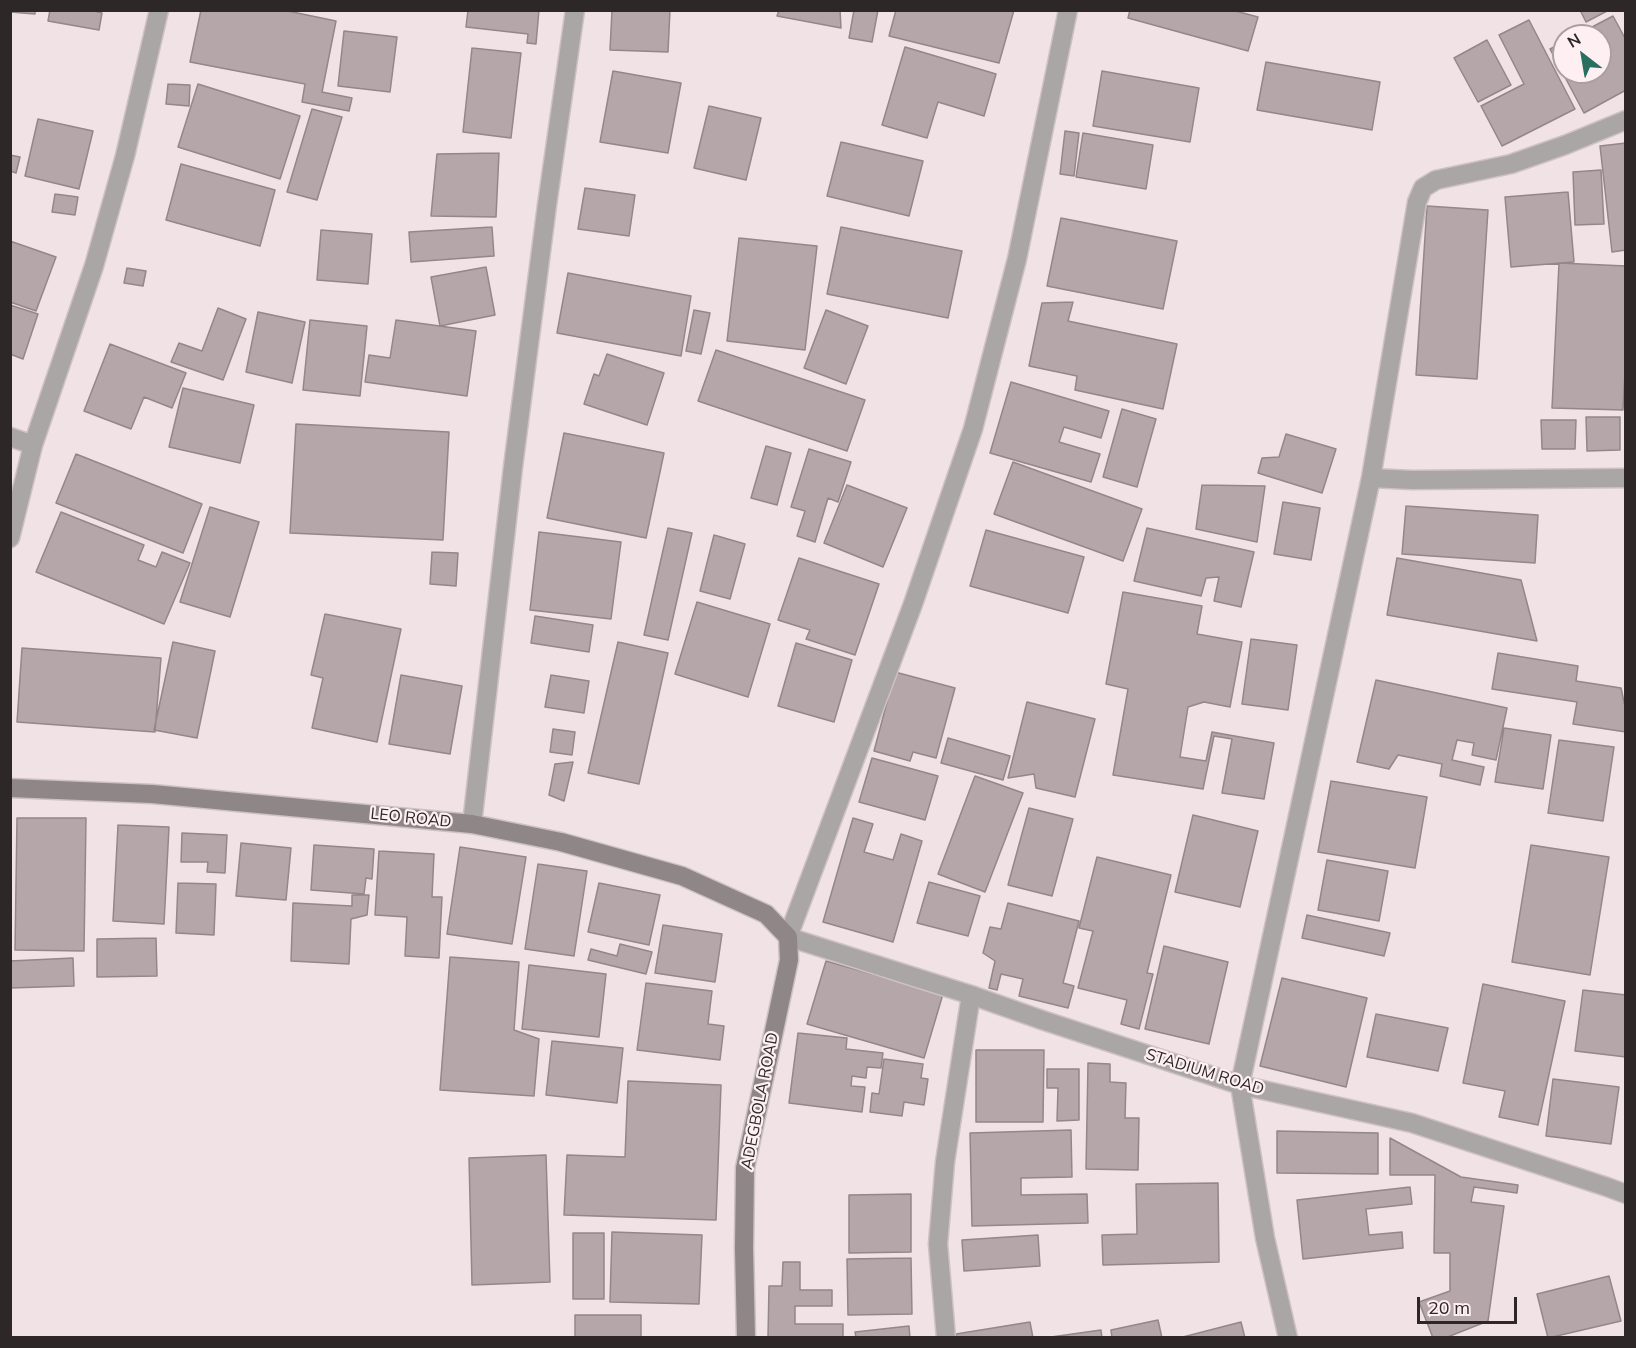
<!DOCTYPE html>
<style>
body{margin:0}
#map{position:relative;width:1636px;height:1348px;overflow:hidden;background:#f1e3e5;font-family:Mulish,sans-serif}
canvas{display:block}
.frame{position:absolute;inset:0;border:12px solid #2d2728;pointer-events:none}
.north{position:absolute;left:1552px;top:24px;width:60px;height:60px;box-sizing:border-box;background:#fef0f2;border:2px solid #aaa0a1;border-radius:50%;rotate:329deg;font-size:16px;font-weight:700;line-height:24px;text-align:center;color:#2d2728}
.north::after{content:'';display:block;margin:auto;width:21px;height:27px;background:#2a6e60;clip-path:polygon(50% 0,100% 100%,50% 72%,0 100%)}
.scale{position:absolute;left:1417px;top:1297px;width:100px;height:27px;box-sizing:border-box;border:3px solid #2d2728;border-top:0;padding-left:8px;font-size:18px;line-height:21px;white-space:nowrap;color:#2d2728;-webkit-text-stroke:4px #fef0f2;paint-order:stroke}
</style>
<div id="map">
<canvas width="1636" height="1348"></canvas>
<div class="frame"></div>
<div class="north">N</div>
<div class="scale">20 m</div>
</div>
<script>
const c = document.querySelector('canvas').getContext('2d');
c.lineJoin = 'round';
function fillPath(path, color) { c.fillStyle = color; c.fill(path, 'evenodd'); }
const poly = rows => new Path2D(rows.map(r => 'M' + r).join(''));
function stroke(path, color, width, dash) { c.strokeStyle = color; c.lineWidth = width; c.lineCap = dash ? 'butt' : 'round'; c.setLineDash(dash || []); c.stroke(path); }
function drawText(font, color, halo, rows, align = 'center') {
  c.font = font + ' Mulish,sans-serif'; c.lineWidth = 4.5; c.setLineDash([]); c.textBaseline = 'middle'; c.strokeStyle = halo; c.fillStyle = color; for (const [text, x, y, turn = 0] of rows) {
    c.save(); c.translate(x, y); c.rotate((+turn || 0) * Math.PI / 180); c.textAlign = isNaN(turn) ? turn : align; if (halo) c.strokeText(text, 0, 0); c.fillText(text, 0, 0); c.restore();
  }
}
const building = poly([
 [10,10,35,10,35,14,10,12,10,10],
 [50,10,90,10,102,13,99,30,48,21,50,10],
 [201,10,283,10,336,21,322,92,352,98,349,111,302,102,305,84,190,62,201,10],
 [468,10,539,10,536,44,527,43,528,34,466,27,468,10],
 [612,10,670,10,668,52,610,50,612,10],
 [779,10,840,10,841,28,777,16,779,10],
 [854,10,878,10,872,42,849,38,854,10],
 [896,10,1014,10,999,63,889,36,896,10],
 [1130,10,1232,10,1258,17,1248,51,1128,18,1130,10],
 [1580,10,1609,10,1586,22,1580,10],
 [1613,16,1626,40,1626,90,1584,113,1550,49,1564,42,1564,72,1600,72,1600,36,1575,36,1613,16],
 [1529,20,1575,109,1502,146,1481,106,1524,84,1499,35,1529,20],
 [344,31,397,37,390,92,338,86,344,31],
 [1487,40,1511,85,1478,102,1454,58,1487,40],
 [905,47,996,74,984,116,938,102,927,138,882,125,905,47],
 [472,48,521,53,511,138,463,132,472,48],
 [1266,62,1380,82,1372,130,1257,110,1266,62],
 [613,71,681,83,668,153,600,142,613,71],
 [1102,71,1199,88,1190,142,1093,126,1102,71],
 [168,84,190,85,189,106,166,104,168,84],
 [198,84,300,116,280,179,178,147,198,84],
 [709,106,761,118,746,180,694,168,709,106],
 [312,109,342,117,317,200,287,192,312,109],
 [38,119,93,131,79,189,25,176,38,119],
 [1065,131,1079,133,1074,176,1060,174,1065,131],
 [1083,133,1153,145,1146,189,1076,177,1083,133],
 [841,142,923,161,909,216,827,196,841,142],
 [1626,143,1626,250,1612,252,1600,146,1626,143],
 [499,153,496,217,431,216,437,154,499,153],
 [10,155,20,157,16,173,10,171,10,155],
 [181,164,275,190,260,246,166,220,181,164],
 [1601,170,1604,224,1575,225,1573,172,1601,170],
 [585,188,635,195,629,236,578,229,585,188],
 [1568,192,1574,262,1511,267,1505,197,1568,192],
 [55,194,78,197,75,215,52,212,55,194],
 [1427,206,1488,210,1477,379,1416,375,1427,206],
 [1061,218,1177,241,1163,309,1047,286,1061,218],
 [492,227,494,256,411,262,409,232,492,227],
 [841,227,962,251,948,318,827,294,841,227],
 [321,230,372,234,368,284,317,280,321,230],
 [739,238,817,246,805,350,727,341,739,238],
 [10,241,56,257,36,311,10,302,10,241],
 [1559,263,1626,266,1626,352,1623,410,1552,408,1559,263],
 [486,267,495,315,440,326,431,277,486,267],
 [127,268,146,271,143,286,124,283,127,268],
 [568,273,691,296,681,356,557,333,568,273],
 [1073,302,1068,321,1177,344,1163,409,1075,390,1077,376,1029,366,1042,303,1073,302],
 [10,305,38,314,23,359,10,354,10,305],
 [218,308,246,319,223,380,171,362,179,343,202,351,218,308],
 [694,310,710,313,701,354,686,351,694,310],
 [826,310,868,326,846,384,804,368,826,310],
 [258,312,305,322,292,383,246,372,258,312],
 [310,320,367,326,360,396,303,390,310,320],
 [396,320,476,331,467,396,365,382,369,355,390,358,396,320],
 [110,344,186,373,172,408,144,397,131,429,84,411,110,344],
 [716,350,865,400,847,451,698,401,716,350],
 [607,354,664,373,647,425,584,404,594,374,599,376,607,354],
 [1011,382,1109,411,1101,438,1064,427,1059,442,1100,454,1091,482,990,453,1011,382],
 [183,388,254,405,240,463,169,447,183,388],
 [1122,409,1156,419,1137,487,1103,477,1122,409],
 [1586,417,1620,417,1620,450,1587,451,1586,417],
 [1541,420,1576,420,1575,449,1542,449,1541,420],
 [296,424,449,432,443,540,290,533,296,424],
 [564,433,664,453,646,538,547,518,564,433],
 [1286,434,1336,449,1322,493,1258,473,1262,458,1279,457,1286,434],
 [766,446,791,453,777,505,751,498,766,446],
 [809,449,851,462,838,502,828,498,815,542,797,536,805,511,791,507,809,449],
 [76,454,202,504,183,553,56,503,76,454],
 [1013,462,1142,509,1123,561,994,514,1013,462],
 [847,485,907,508,883,567,824,543,847,485],
 [1202,485,1265,486,1257,542,1196,529,1202,485],
 [1283,502,1320,508,1311,560,1274,554,1283,502],
 [1406,506,1538,515,1535,563,1402,554,1406,506],
 [210,507,259,522,230,617,180,602,210,507],
 [61,512,144,545,138,560,156,567,162,552,190,563,164,624,36,572,61,512],
 [668,528,692,533,668,640,644,635,668,528],
 [1147,528,1254,552,1241,607,1214,601,1219,577,1206,578,1201,596,1134,581,1147,528],
 [986,530,1084,557,1068,613,970,586,986,530],
 [539,532,621,542,611,619,530,610,539,532],
 [714,535,745,544,730,599,700,591,714,535],
 [432,552,458,553,456,586,430,584,432,552],
 [799,558,879,584,855,655,806,639,810,630,778,620,799,558],
 [1397,558,1521,580,1537,641,1387,615,1397,558],
 [1123,592,1202,606,1197,634,1242,642,1230,707,1204,702,1188,707,1180,757,1206,761,1212,732,1274,743,1264,799,1222,793,1232,739,1214,736,1203,789,1113,775,1128,689,1106,684,1123,592],
 [697,602,770,624,748,697,675,674,697,602],
 [325,614,401,629,377,742,312,728,323,678,311,675,325,614],
 [535,616,593,625,589,652,531,643,535,616],
 [1251,639,1297,645,1288,710,1242,704,1251,639],
 [173,642,215,651,197,738,154,730,173,642],
 [618,642,668,653,639,784,588,773,618,642],
 [796,643,852,660,834,722,778,706,796,643],
 [22,648,161,658,155,732,17,722,22,648],
 [1498,653,1578,666,1576,681,1621,688,1626,711,1626,732,1573,724,1577,702,1492,689,1498,653],
 [895,672,955,688,936,758,913,752,910,761,874,751,895,672],
 [401,675,462,686,450,754,389,744,401,675],
 [551,675,589,681,584,713,545,707,551,675],
 [1376,680,1507,708,1496,760,1472,755,1474,743,1457,740,1452,760,1484,767,1480,785,1440,776,1442,764,1398,755,1389,769,1357,762,1376,680],
 [1027,702,1095,719,1075,797,1036,788,1034,774,1008,778,1027,702],
 [1504,728,1551,735,1543,789,1495,782,1504,728],
 [553,729,575,732,572,755,550,752,553,729],
 [948,738,1010,756,1003,780,941,763,948,738],
 [1559,740,1614,747,1603,821,1548,813,1559,740],
 [872,758,938,776,925,820,859,802,872,758],
 [573,762,564,801,549,795,555,764,573,762],
 [975,776,1023,793,985,892,938,874,975,776],
 [1331,781,1427,797,1415,868,1318,852,1331,781],
 [1029,808,1073,819,1052,896,1008,885,1029,808],
 [1193,815,1258,831,1240,907,1175,892,1193,815],
 [17,818,86,818,84,951,15,950,17,818],
 [853,818,873,824,864,852,893,860,901,834,922,841,893,942,823,922,853,818],
 [118,825,169,827,164,924,113,921,118,825],
 [182,833,227,835,225,873,207,872,208,862,181,862,182,833],
 [241,843,291,848,286,900,236,896,241,843],
 [314,845,374,849,372,879,366,878,364,894,311,890,314,845],
 [1531,845,1609,857,1590,975,1512,962,1531,845],
 [460,847,526,857,512,944,447,934,460,847],
 [379,851,434,854,432,897,442,897,439,958,405,956,407,917,375,915,379,851],
 [1097,857,1171,875,1147,973,1153,974,1139,1029,1121,1024,1127,1000,1078,988,1093,931,1079,928,1097,857],
 [1327,860,1388,871,1379,921,1318,910,1327,860],
 [538,864,587,871,574,956,525,949,538,864],
 [929,882,980,896,968,936,917,923,929,882],
 [178,883,216,884,214,935,176,933,178,883],
 [599,883,660,895,649,945,588,932,599,883],
 [352,895,369,895,367,915,351,919,349,964,291,961,293,903,352,906,352,895],
 [1008,903,1079,921,1063,983,1074,986,1068,1008,1019,996,1023,979,1001,974,997,990,989,988,995,961,983,953,990,927,1001,929,1008,903],
 [1307,915,1390,933,1384,956,1302,938,1307,915],
 [663,925,722,934,715,982,655,973,663,925],
 [156,938,157,976,97,977,97,939,156,938],
 [620,944,652,952,646,974,588,960,591,949,617,956,620,944],
 [1164,946,1228,962,1209,1044,1145,1029,1164,946],
 [450,957,519,962,514,1030,539,1039,534,1096,440,1090,450,957],
 [73,958,74,986,10,988,10,961,73,958],
 [826,961,943,994,924,1058,807,1024,826,961],
 [529,965,606,974,599,1037,522,1029,529,965],
 [1282,978,1367,998,1346,1087,1260,1066,1282,978],
 [646,983,712,991,708,1024,724,1026,720,1060,637,1050,646,983],
 [1483,984,1565,1001,1538,1125,1499,1117,1505,1091,1463,1083,1483,984],
 [1583,990,1626,995,1626,1057,1575,1051,1583,990],
 [1376,1014,1448,1028,1438,1071,1367,1057,1376,1014],
 [798,1033,847,1038,846,1049,883,1053,881,1068,867,1067,866,1078,852,1076,851,1086,865,1087,862,1112,789,1103,798,1033],
 [552,1041,623,1048,617,1103,546,1095,552,1041],
 [976,1050,1044,1050,1043,1122,976,1122,976,1050],
 [884,1059,923,1064,921,1078,928,1079,924,1105,904,1102,902,1116,870,1112,872,1093,879,1094,884,1059],
 [1088,1063,1110,1064,1110,1082,1126,1083,1125,1118,1139,1118,1138,1170,1086,1169,1088,1063],
 [1047,1069,1079,1069,1079,1120,1057,1121,1058,1088,1047,1088,1047,1069],
 [1553,1079,1619,1087,1611,1144,1546,1136,1553,1079],
 [628,1081,721,1085,716,1220,564,1215,567,1155,625,1157,628,1081],
 [1071,1130,1072,1177,1021,1178,1021,1195,1087,1194,1088,1223,972,1226,970,1133,1071,1130],
 [1277,1131,1378,1133,1378,1174,1277,1173,1277,1131],
 [1390,1138,1461,1177,1518,1185,1517,1193,1474,1187,1471,1202,1504,1206,1488,1321,1445,1338,1433,1338,1419,1302,1450,1291,1450,1253,1434,1253,1435,1175,1390,1175,1390,1138],
 [546,1155,550,1282,472,1285,469,1158,546,1155],
 [1218,1183,1219,1262,1103,1265,1102,1235,1137,1234,1136,1184,1218,1183],
 [1410,1187,1412,1204,1366,1209,1369,1235,1402,1232,1403,1248,1303,1259,1297,1200,1410,1187],
 [911,1194,911,1252,849,1253,849,1195,911,1194],
 [612,1232,702,1235,699,1304,610,1302,612,1232],
 [573,1233,604,1233,604,1299,573,1299,573,1233],
 [1038,1235,1040,1266,964,1271,962,1240,1038,1235],
 [911,1258,912,1314,848,1315,847,1259,911,1258],
 [783,1262,800,1262,800,1290,832,1290,832,1306,795,1306,795,1324,843,1324,843,1338,768,1337,769,1286,782,1286,783,1262],
 [1609,1276,1621,1321,1548,1338,1537,1294,1609,1276],
 [575,1315,641,1315,641,1338,575,1338,575,1315],
 [1158,1320,1162,1338,1112,1338,1111,1330,1158,1320],
 [1030,1322,1033,1338,957,1338,956,1334,1030,1322],
 [1241,1322,1245,1338,1179,1338,1241,1322],
 [909,1326,910,1338,856,1338,855,1332,909,1326],
 [1101,1330,1102,1338,1051,1338,1051,1337,1101,1330]
]);
const street = poly([
 [1068,10,1017,259,973,429,913,604,788,937,971,995,1042,1020,1240,1085,1412,1123,1607,1187,1626,1194],
 [10,437,33,445],
 [1371,478,1412,480,1626,478],
 [10,538,33,445,94,266,125,156,159,10],
 [472,824,513,467,547,205,575,10],
 [946,1338,938,1244,945,1162,971,995],
 [1288,1338,1265,1238,1240,1085,1371,478,1417,202,1423,188,1436,180,1511,164,1565,145,1626,120]
]);
const secondary = poly([
 [10,788,152,794,472,824,561,842,682,876,766,914,788,937,789,960,745,1168,744,1248,746,1338]
]);
const streetNames = [
 ["LEO ROAD",411,818,6],
 ["STADIUM ROAD",1205,1072,17],
 ["ADEGBOLA ROAD",760,1101,-79]
];
fillPath(building, '#b4a6a9');
stroke(building, '#938789', 1.5);
stroke(street, '#cec1c3', 21);
stroke(secondary, '#cec1c3', 21);
stroke(street, '#aba6a6', 18);
stroke(secondary, '#8f8687', 18);
drawText('16px', '#2d2728', '#fef0f2', streetNames);
</script>
